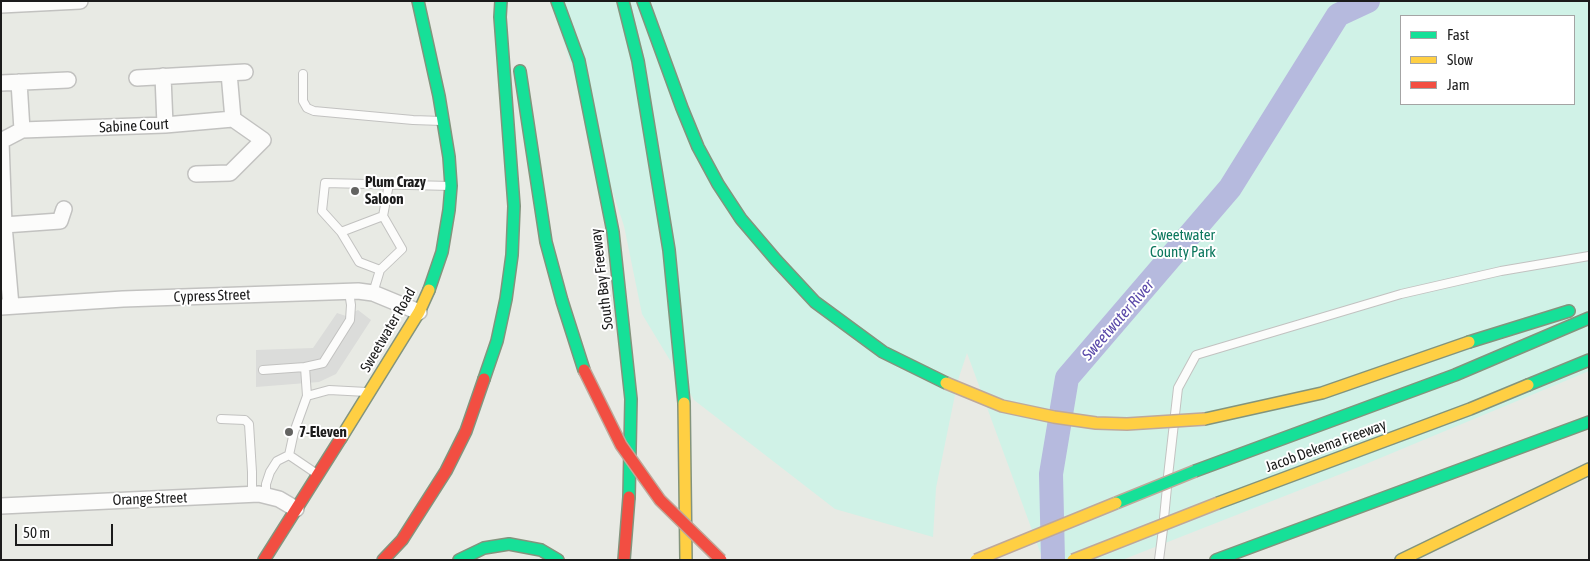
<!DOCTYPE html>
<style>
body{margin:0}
#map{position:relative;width:1590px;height:561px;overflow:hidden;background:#e8eae4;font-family:"Asap Condensed",sans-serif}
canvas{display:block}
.frame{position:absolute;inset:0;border:2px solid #1b1b1b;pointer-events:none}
.legend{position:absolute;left:1400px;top:15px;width:175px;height:90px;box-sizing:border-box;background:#fff;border:1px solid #a4a4a4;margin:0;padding:6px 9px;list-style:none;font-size:15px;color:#1b1b1b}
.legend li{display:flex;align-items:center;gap:10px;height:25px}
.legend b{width:25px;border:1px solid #a4a4a4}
.scale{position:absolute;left:15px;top:524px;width:98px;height:22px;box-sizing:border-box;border:2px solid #1b1b1b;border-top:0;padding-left:6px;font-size:15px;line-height:18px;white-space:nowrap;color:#1b1b1b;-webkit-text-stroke:4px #fff;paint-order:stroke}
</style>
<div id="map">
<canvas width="1590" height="561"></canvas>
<div class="frame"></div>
<ul class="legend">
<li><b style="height:6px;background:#16e098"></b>Fast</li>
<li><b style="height:6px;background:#ffcf43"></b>Slow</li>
<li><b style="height:6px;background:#f24e42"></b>Jam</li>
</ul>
<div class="scale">50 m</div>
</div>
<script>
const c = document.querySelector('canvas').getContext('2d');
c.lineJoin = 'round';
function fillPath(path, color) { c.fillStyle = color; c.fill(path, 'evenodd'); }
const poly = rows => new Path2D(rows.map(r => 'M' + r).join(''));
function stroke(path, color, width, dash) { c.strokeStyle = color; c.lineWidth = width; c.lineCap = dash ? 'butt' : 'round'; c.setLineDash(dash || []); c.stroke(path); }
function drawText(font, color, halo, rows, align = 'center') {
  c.font = font + ' "Asap Condensed",sans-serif'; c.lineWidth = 4; c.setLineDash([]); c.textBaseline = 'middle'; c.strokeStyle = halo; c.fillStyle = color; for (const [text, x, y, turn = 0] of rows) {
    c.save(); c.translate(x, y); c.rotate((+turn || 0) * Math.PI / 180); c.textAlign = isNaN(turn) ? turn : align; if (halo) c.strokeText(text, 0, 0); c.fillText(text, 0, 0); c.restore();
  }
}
const park = poly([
 [550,1,1589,1,1589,371,1361,466,1122,560,1043,560,967,353,958,380,936,488,933,537,835,509,694,400,642,314,624,226],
 [1401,16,1574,16,1574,104,1401,104]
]);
const parking = poly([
 [358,310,371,320,336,374,319,382,256,387,256,350,313,348,337,313,346,316]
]);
const river = poly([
 [1053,560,1051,474,1067,378,1230,188,1338,15,1368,1]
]);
const lane = poly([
 [303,74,303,101,307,108,314,111,413,120,442,121],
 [383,216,389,184],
 [341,232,322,211,325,183,451,186],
 [373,293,380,270,402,249,383,216,341,232,359,262,380,270],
 [305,367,323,363,350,320,351,305,349,292],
 [263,370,305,367,307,396],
 [221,419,245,420,249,424,252,472,252,495],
 [317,474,289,455,294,432,307,396,329,390,367,392],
 [1168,476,1178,388,1196,355,1401,294,1501,271,1589,256],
 [266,496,266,484,270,472,277,461,289,455],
 [1164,518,1167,487],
 [1159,560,1163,529]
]);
const street = poly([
 [1,5,80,1],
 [229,73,233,119],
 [163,76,165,125],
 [137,78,245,72],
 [19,82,22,130],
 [1,83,68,80],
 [1,141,22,130,165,125,233,119,263,140,230,173,196,174],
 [1,141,4,225,11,306],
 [4,225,60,221,64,209],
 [1,307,123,299,358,291,373,293,419,312],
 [1,506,259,494,279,499,296,509]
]);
const fast = poly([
 [418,1,439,96,449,157,451,186,449,210,442,252,429,290],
 [557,1,579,61,613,232,631,399,629,497],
 [623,1,638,61,669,250,684,403],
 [643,1,682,108,698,147,718,184,741,219,776,260,815,302,883,352,946,383],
 [520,71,546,242,562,301,584,370],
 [1469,342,1569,311],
 [484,379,497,341,506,299,512,255,514,206,500,17,501,1],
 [1528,385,1589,360],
 [1195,471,1455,375,1589,318],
 [459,560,484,548,509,544,541,550,558,560],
 [1216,560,1589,422]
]);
const slow = poly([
 [684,403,686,560],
 [1205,419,1322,393,1469,342],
 [341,438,419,312,429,290],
 [1218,503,1470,409,1528,385],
 [1401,560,1589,469]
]);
const jam = poly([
 [264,560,341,438],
 [383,560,402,540,446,471,466,431,484,379],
 [624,560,629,497]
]);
const fastBridge = poly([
 [1116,503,1195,471]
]);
const slowBridge = poly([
 [946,383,1002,406,1054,417,1096,423,1127,424,1205,419],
 [976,560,1116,503],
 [1073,560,1218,503]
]);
const jamBridge = poly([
 [584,370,621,445,660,500,721,560]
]);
const markers = [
 [355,191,5,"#636361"],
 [289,432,5,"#636361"]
];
const streetNames = [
 ["Sabine Court",134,126,-3],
 ["South Bay Freeway",602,279,-97],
 ["Cypress Street",212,296,-2],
 ["Sweetwater Road",388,330,-60],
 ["Jacob Dekema Freeway",1326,446,-20],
 ["Orange Street",150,499,-2]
];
const poiNames = [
 ["Plum Crazy",365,182],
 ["Saloon",365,199],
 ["7-Eleven",299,432]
];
const parkNames = [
 ["Sweetwater",1183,235],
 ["County Park",1183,252]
];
const waterNames = [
 ["Sweetwater River",1118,320,-49]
];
fillPath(park, '#d0f2e7');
fillPath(parking, '#dbdcda');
stroke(river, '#b6bade', 24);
stroke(lane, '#c2c2c0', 10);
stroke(street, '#c2c2c0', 18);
stroke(fast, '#83947d', 14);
stroke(slow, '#83947d', 14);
stroke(jam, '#83947d', 14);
stroke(lane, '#fcfcfb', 8);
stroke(street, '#fcfcfb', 15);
stroke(fast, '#16e098', 11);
stroke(slow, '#ffcf43', 11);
stroke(jam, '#f24e42', 11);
stroke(fastBridge, '#bea89a', 14, []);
stroke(slowBridge, '#bea89a', 14, []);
stroke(jamBridge, '#bea89a', 14, []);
stroke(fastBridge, '#16e098', 11);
stroke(slowBridge, '#ffcf43', 11);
stroke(jamBridge, '#f24e42', 11);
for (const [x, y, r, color] of markers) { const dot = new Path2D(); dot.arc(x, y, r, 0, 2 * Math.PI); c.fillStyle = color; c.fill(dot); stroke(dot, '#fff', 2); }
drawText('15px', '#1b1b1b', '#fff', streetNames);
drawText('bold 15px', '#1b1b1b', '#fff', poiNames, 'left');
drawText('15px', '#0c775d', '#fff', parkNames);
drawText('italic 16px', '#5a49a9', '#fff', waterNames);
</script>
